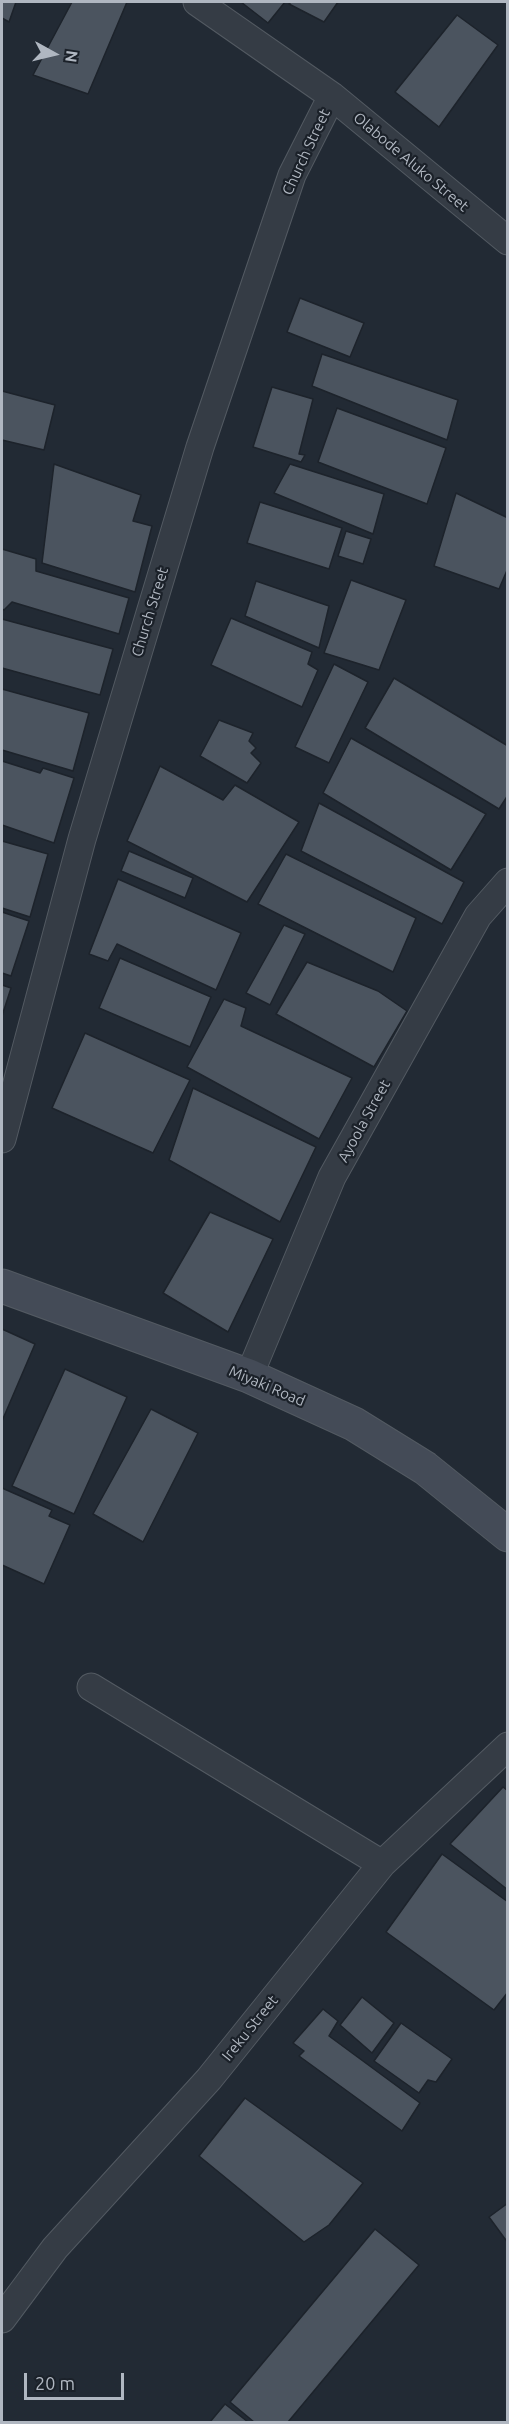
<!DOCTYPE html>
<style>
body{margin:0}
#map{position:relative;width:509px;height:2424px;overflow:hidden;background:#222a34;font-family:Ubuntu,sans-serif}
canvas{display:block}
.frame{position:absolute;inset:0;border:3px solid #b0b7c1;pointer-events:none}
.north{position:absolute;left:24px;top:24px;width:60px;height:60px;-webkit-text-stroke:4px #1b2129;paint-order:stroke;rotate:98deg;font-size:16px;font-weight:700;line-height:24px;text-align:center;color:#b0b7c1}
.north::after{content:'';display:block;margin:auto;width:21px;height:27px;background:#b0b7c1;clip-path:polygon(50% 0,100% 100%,50% 72%,0 100%)}
.scale{position:absolute;left:24px;top:2373px;width:100px;height:27px;box-sizing:border-box;border:3px solid #b0b7c1;border-top:0;padding-left:8px;font-size:18px;line-height:21px;white-space:nowrap;color:#b0b7c1;-webkit-text-stroke:4px #1b2129;paint-order:stroke}
</style>
<div id="map">
<canvas width="509" height="2424"></canvas>
<div class="frame"></div>
<div class="north">N</div>
<div class="scale">20 m</div>
</div>
<script>
const c = document.querySelector('canvas').getContext('2d');
c.lineJoin = 'round';
function fillPath(path, color) { c.fillStyle = color; c.fill(path, 'evenodd'); }
const poly = rows => new Path2D(rows.map(r => 'M' + r).join(''));
function stroke(path, color, width, dash) { c.strokeStyle = color; c.lineWidth = width; c.lineCap = dash ? 'butt' : 'round'; c.setLineDash(dash || []); c.stroke(path); }
function drawText(font, color, halo, rows, align = 'center') {
  c.font = font + ' Ubuntu,sans-serif'; c.lineWidth = 4.5; c.setLineDash([]); c.textBaseline = 'middle'; c.strokeStyle = halo; c.fillStyle = color; for (const [text, x, y, turn = 0] of rows) {
    c.save(); c.translate(x, y); c.rotate((+turn || 0) * Math.PI / 180); c.textAlign = isNaN(turn) ? turn : align; if (halo) c.strokeText(text, 0, 0); c.fillText(text, 0, 0); c.restore();
  }
}
const building = poly([
 [2,2,16,2,9,22,2,18,2,2],
 [72,2,127,2,88,94,33,75,72,2],
 [241,2,285,2,268,23,241,2],
 [291,2,338,2,324,22,289,4,291,2],
 [457,15,498,45,439,127,395,92,457,15],
 [300,298,364,323,350,357,287,332,300,298],
 [322,354,458,400,447,440,312,386,322,354],
 [272,387,313,399,299,454,305,455,301,462,253,447,272,387],
 [2,391,55,405,44,450,2,440,2,391],
 [337,408,446,448,427,504,318,462,337,408],
 [54,464,141,495,133,521,152,526,135,592,42,563,54,464],
 [290,464,384,494,373,534,274,493,290,464],
 [456,493,508,518,508,568,499,589,434,566,456,493],
 [260,502,342,528,329,569,247,543,260,502],
 [346,531,371,539,363,564,338,556,346,531],
 [2,549,36,559,36,571,129,598,119,634,12,602,4,610,2,609,2,549],
 [351,580,406,600,379,670,324,653,351,580],
 [256,581,329,606,319,648,245,616,256,581],
 [231,618,312,652,308,664,318,670,302,707,211,665,231,618],
 [2,619,113,649,100,695,2,668,2,619],
 [334,664,368,682,329,763,295,747,334,664],
 [394,678,508,746,508,795,499,809,365,728,394,678],
 [2,689,89,713,73,771,2,750,2,689],
 [219,720,253,733,249,741,256,748,251,753,261,763,247,783,200,756,219,720],
 [351,738,486,814,451,870,323,793,351,738],
 [2,761,40,773,43,768,74,778,54,843,2,825,2,761],
 [160,766,223,800,235,785,299,822,247,902,127,841,160,766],
 [319,803,464,882,442,924,301,851,319,803],
 [2,841,48,854,30,917,2,908,2,841],
 [129,851,193,878,185,898,121,871,129,851],
 [286,854,416,918,393,972,258,904,286,854],
 [118,879,241,933,216,990,117,944,108,961,89,954,118,879],
 [2,912,29,921,11,976,2,973,2,912],
 [284,925,305,934,270,1005,246,993,284,925],
 [120,958,211,997,190,1047,99,1008,120,958],
 [307,962,378,991,407,1011,374,1067,276,1014,307,962],
 [2,985,11,988,2,1016,2,985],
 [224,999,246,1008,241,1026,352,1078,319,1139,187,1067,224,999],
 [85,1033,190,1080,153,1153,52,1108,85,1033],
 [193,1088,316,1147,280,1222,169,1160,193,1088],
 [210,1212,273,1239,228,1332,163,1293,210,1212],
 [2,1329,35,1344,2,1421,2,1329],
 [65,1369,127,1397,74,1514,12,1486,65,1369],
 [151,1409,198,1433,143,1542,93,1514,151,1409],
 [2,1488,52,1510,49,1516,70,1525,44,1584,2,1565,2,1488],
 [503,1787,508,1791,508,1890,450,1844,503,1787],
 [442,1854,508,1902,508,1992,494,2010,386,1932,442,1854],
 [362,1997,394,2023,372,2053,340,2025,362,1997],
 [323,2009,338,2021,329,2036,420,2103,402,2131,299,2056,304,2051,293,2043,323,2009],
 [401,2023,452,2059,436,2082,428,2080,419,2093,374,2061,401,2023],
 [245,2098,363,2183,329,2225,304,2242,199,2156,245,2098],
 [508,2203,508,2243,489,2217,508,2203],
 [375,2229,419,2265,288,2422,254,2422,230,2402,375,2229],
 [225,2404,248,2422,210,2422,225,2404]
]);
const street = poly([
 [197,2,332,96,508,241],
 [2,1139,82,839,200,447,292,175,332,96],
 [249,1376,332,1177,478,916,508,882],
 [91,1687,382,1864],
 [2,2319,55,2248,209,2079,382,1864,508,1746]
]);
const secondary = poly([
 [2,1286,249,1376,354,1424,425,1468,508,1535]
]);
const streetNames = [
 ["Church Street",306,152,-65],
 ["Olabode Aluko Street",411,162,40],
 ["Church Street",150,612,-73],
 ["Ayoola Street",364,1121,-61],
 ["Miyaki Road",267,1386,23],
 ["Ireku Street",250,2028,-51]
];
fillPath(building, '#4b545f');
stroke(building, '#1d232b', 1.5);
stroke(street, '#535a62', 29);
stroke(secondary, '#535a62', 35);
stroke(street, '#353c45', 27);
stroke(secondary, '#444b57', 33);
drawText('15px', '#b0b7c1', '#1b2129', streetNames);
</script>
